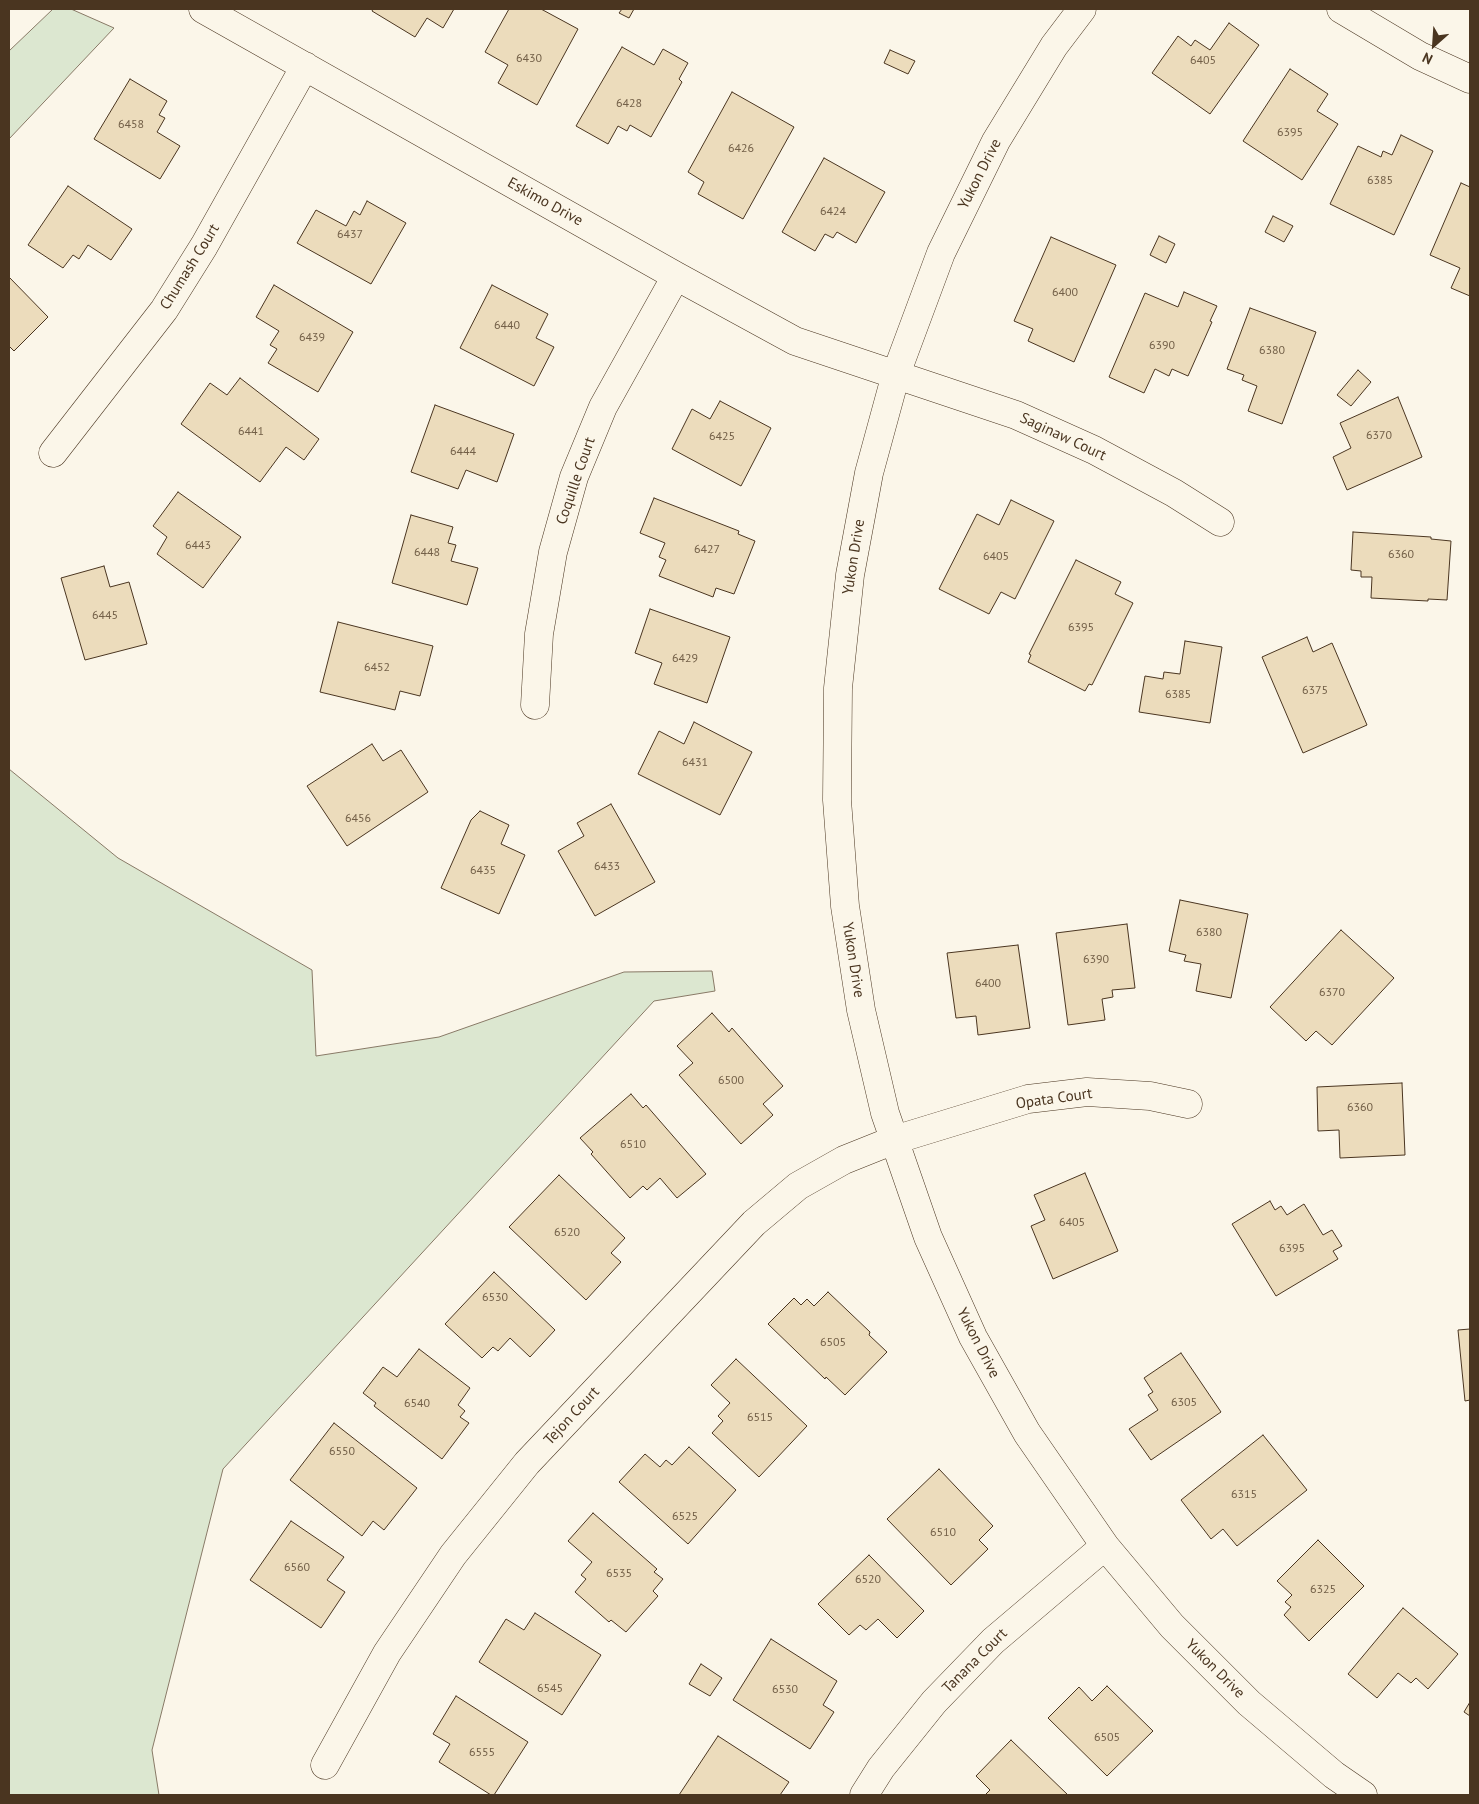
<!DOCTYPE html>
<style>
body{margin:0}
#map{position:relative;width:1479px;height:1804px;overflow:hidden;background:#fbf6e9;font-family:"PT Sans",sans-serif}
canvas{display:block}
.frame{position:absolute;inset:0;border:10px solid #4a3520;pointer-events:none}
.north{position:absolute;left:1409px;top:20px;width:50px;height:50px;-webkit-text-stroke:4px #fbf6e9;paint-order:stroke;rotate:206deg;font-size:14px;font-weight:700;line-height:20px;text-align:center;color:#4a3520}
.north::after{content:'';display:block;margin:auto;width:18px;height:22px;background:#4a3520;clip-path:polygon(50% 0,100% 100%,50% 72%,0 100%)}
</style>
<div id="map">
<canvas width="1479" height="1804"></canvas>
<div class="frame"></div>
<div class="north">N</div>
</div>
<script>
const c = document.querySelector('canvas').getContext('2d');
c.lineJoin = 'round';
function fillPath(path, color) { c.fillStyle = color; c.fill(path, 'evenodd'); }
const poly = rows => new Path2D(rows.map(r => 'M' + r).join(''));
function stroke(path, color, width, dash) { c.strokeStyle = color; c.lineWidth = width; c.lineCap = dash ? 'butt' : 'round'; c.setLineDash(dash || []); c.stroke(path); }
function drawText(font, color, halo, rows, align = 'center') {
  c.font = font + ' "PT Sans",sans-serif'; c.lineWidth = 4; c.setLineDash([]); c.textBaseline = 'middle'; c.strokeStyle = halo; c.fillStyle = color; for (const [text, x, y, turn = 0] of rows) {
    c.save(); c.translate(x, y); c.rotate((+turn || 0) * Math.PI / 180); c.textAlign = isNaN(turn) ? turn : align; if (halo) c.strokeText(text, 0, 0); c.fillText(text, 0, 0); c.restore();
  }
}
const green = poly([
 [53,9,71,9,114,28,9,139,9,51,53,9],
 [9,769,118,858,312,970,316,1056,439,1037,624,972,712,971,715,991,654,1001,223,1469,152,1750,159,1795,9,1795,9,769]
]);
const building = poly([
 [373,9,454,9,443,28,427,18,415,37,372,11,373,9],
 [509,9,541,9,578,29,537,105,498,83,508,65,485,52,509,9],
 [622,9,634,9,629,18,619,13,622,9],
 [1229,23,1259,45,1210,114,1152,73,1178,36,1191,46,1195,40,1210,50,1229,23],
 [622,47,654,65,663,49,688,63,679,79,682,82,651,137,630,125,627,131,618,126,608,144,576,126,622,47],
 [890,50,915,61,908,74,884,63,890,50],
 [1290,69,1328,94,1317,111,1338,124,1302,180,1243,141,1290,69],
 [130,79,167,101,159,115,165,118,157,132,180,146,160,179,94,139,130,79],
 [732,92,794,127,743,219,698,194,704,182,688,172,732,92],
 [1401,135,1433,151,1394,235,1330,204,1358,146,1381,157,1383,151,1392,155,1401,135],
 [824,158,885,192,856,243,837,232,833,238,825,234,815,251,782,232,824,158],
 [1461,183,1470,187,1470,296,1451,288,1460,268,1430,255,1461,183],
 [68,186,132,229,111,260,88,245,79,259,73,255,63,268,28,245,68,186],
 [367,201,406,223,371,284,297,243,316,210,346,226,354,211,360,215,367,201],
 [1273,216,1293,226,1284,242,1265,232,1273,216],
 [1159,236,1175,244,1166,263,1150,255,1159,236],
 [1051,237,1116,265,1074,362,1028,341,1033,329,1014,321,1051,237],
 [9,277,48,317,14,351,9,346,9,277],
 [274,285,353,332,318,392,268,363,277,349,270,345,279,331,256,317,274,285],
 [492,285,548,314,536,338,554,347,534,386,460,348,492,285],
 [1184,292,1217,306,1210,321,1212,322,1188,376,1172,369,1169,376,1155,369,1144,393,1109,377,1145,293,1178,307,1184,292],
 [1250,308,1316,332,1282,424,1248,411,1257,386,1242,380,1244,375,1227,369,1250,308],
 [1358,370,1371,382,1351,406,1337,395,1358,370],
 [240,378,319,439,304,460,286,447,260,482,181,424,210,383,227,395,240,378],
 [1398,397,1422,457,1347,490,1333,457,1351,448,1340,423,1398,397],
 [720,401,771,428,741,486,672,449,692,409,710,419,720,401],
 [435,405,514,434,497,482,466,470,458,489,411,472,435,405],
 [178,492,241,537,203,588,157,554,167,537,153,526,178,492],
 [654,498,739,531,738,534,755,541,734,594,716,588,713,597,659,576,666,560,659,557,665,543,640,533,654,498],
 [1011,500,1054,521,1015,599,1001,592,989,614,939,589,977,514,999,525,1011,500],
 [411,515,453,527,448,543,456,545,451,561,478,568,467,605,392,583,411,515],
 [1353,532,1431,537,1431,539,1451,541,1447,600,1428,599,1428,601,1371,598,1372,577,1361,577,1361,571,1351,570,1353,532],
 [1076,560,1121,582,1115,594,1133,603,1092,685,1089,684,1085,691,1028,662,1031,655,1029,654,1076,560],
 [104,566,110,587,129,582,147,644,85,660,61,578,104,566],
 [650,609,730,637,707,703,654,684,662,663,635,653,650,609],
 [338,622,433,646,420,696,400,691,395,710,320,692,338,622],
 [1307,637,1313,652,1332,643,1367,725,1303,753,1262,657,1307,637],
 [1185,641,1222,647,1210,723,1139,712,1145,676,1163,679,1164,672,1180,674,1185,641],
 [694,722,752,752,720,815,638,774,659,731,684,744,694,722],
 [372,744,383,761,401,750,428,792,347,846,307,786,372,744],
 [611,804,655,882,595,916,558,851,584,836,577,823,611,804],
 [480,811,509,825,501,844,525,855,499,914,441,888,471,820,480,811],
 [1180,900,1248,914,1231,998,1196,991,1201,964,1184,961,1186,955,1169,951,1180,900],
 [1127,924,1135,988,1112,990,1113,997,1102,999,1105,1020,1068,1025,1056,933,1127,924],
 [1341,930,1394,978,1332,1045,1316,1031,1306,1041,1270,1007,1341,930],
 [1018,945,1030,1028,978,1035,976,1016,956,1018,947,953,1018,945],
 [712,1013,729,1032,732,1028,783,1086,763,1104,773,1115,741,1144,679,1075,693,1063,677,1046,712,1013],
 [1402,1083,1405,1155,1340,1158,1339,1130,1318,1131,1317,1087,1402,1083],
 [631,1094,643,1108,646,1105,706,1174,677,1198,660,1178,647,1190,643,1186,630,1198,591,1154,593,1152,580,1138,631,1094],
 [1085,1173,1118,1251,1053,1279,1031,1226,1045,1220,1034,1195,1085,1173],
 [559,1175,625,1238,611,1253,621,1262,586,1300,509,1227,559,1175],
 [1270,1201,1275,1210,1281,1206,1287,1215,1304,1204,1323,1235,1332,1230,1342,1246,1333,1251,1338,1259,1276,1296,1232,1224,1270,1201],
 [494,1272,555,1330,530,1357,510,1338,498,1351,493,1347,482,1358,445,1324,494,1272],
 [828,1292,870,1332,869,1335,887,1352,845,1395,826,1377,825,1379,768,1324,794,1298,801,1305,807,1299,814,1306,828,1292],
 [1470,1329,1470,1400,1465,1401,1458,1330,1470,1329],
 [419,1349,470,1388,458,1405,465,1411,460,1417,469,1423,442,1459,374,1406,376,1403,363,1393,383,1367,397,1377,419,1349],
 [1181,1353,1221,1412,1151,1460,1129,1429,1158,1410,1148,1395,1153,1392,1144,1378,1181,1353],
 [736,1359,807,1426,759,1477,712,1433,723,1421,718,1416,730,1403,711,1385,736,1359],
 [334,1423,417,1488,384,1530,373,1521,362,1536,290,1480,334,1423],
 [1263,1435,1307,1490,1237,1546,1223,1529,1211,1539,1181,1500,1263,1435],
 [689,1447,736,1490,688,1544,619,1482,645,1454,660,1467,666,1460,672,1465,689,1447],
 [939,1469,993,1526,979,1540,988,1549,951,1585,887,1519,939,1469],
 [593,1513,657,1569,654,1572,663,1579,653,1591,658,1596,626,1632,611,1620,609,1622,575,1592,586,1579,581,1575,592,1562,568,1541,593,1513],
 [291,1521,344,1557,327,1580,345,1592,321,1628,250,1580,291,1521],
 [1318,1540,1364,1586,1309,1641,1284,1615,1291,1607,1285,1602,1292,1595,1277,1581,1318,1540],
 [869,1555,924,1611,897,1638,878,1619,866,1630,860,1625,849,1635,818,1604,869,1555],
 [1403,1608,1458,1654,1428,1689,1416,1678,1411,1683,1398,1673,1377,1698,1348,1674,1403,1608],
 [535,1613,601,1655,562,1715,479,1662,506,1619,524,1630,535,1613],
 [771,1639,837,1681,823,1705,834,1712,810,1749,733,1700,771,1639],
 [701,1664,722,1678,710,1696,689,1684,701,1664],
 [1107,1686,1153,1731,1107,1776,1048,1718,1079,1687,1092,1701,1107,1686],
 [456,1696,528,1742,494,1795,491,1795,439,1762,450,1744,433,1734,456,1696],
 [1470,1702,1470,1716,1464,1712,1470,1702],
 [718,1736,789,1782,780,1795,679,1795,718,1736],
 [1011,1740,1068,1795,985,1795,990,1790,976,1776,1011,1740]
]);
const minor = poly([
 [203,9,676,276,795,341,1016,415,1094,450,1174,493,1220,522],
 [1082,9,1054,46,996,141,941,253,896,374,869,473,850,575,838,688,837,800,845,906,861,1010,885,1113,928,1237,973,1337,1027,1433,1105,1546,1172,1626,1249,1703,1334,1775,1363,1795],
 [1341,9,1420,56,1470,79],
 [53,453,164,310,204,246,305,66],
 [535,705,539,634,553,552,574,477,603,407,676,276],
 [325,1765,387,1653,453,1555,527,1463,754,1223,798,1186,844,1160,894,1140,1028,1099,1087,1092,1150,1096,1188,1104],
 [864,1795,881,1768,934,1702,993,1641,1105,1546]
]);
const numberNames = [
 ["6430",529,59],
 ["6405",1203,61],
 ["6428",629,104],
 ["6458",131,125],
 ["6395",1290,133],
 ["6426",741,149],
 ["6385",1380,181],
 ["6424",833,212],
 ["6437",350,235],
 ["6400",1065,293],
 ["6440",507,326],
 ["6439",312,338],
 ["6390",1162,346],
 ["6380",1272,351],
 ["6441",251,432],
 ["6370",1379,436],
 ["6425",722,437],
 ["6444",463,452],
 ["6443",198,546],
 ["6427",707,550],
 ["6448",427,553],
 ["6360",1401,555],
 ["6405",996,557],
 ["6445",105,616],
 ["6395",1081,628],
 ["6429",685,659],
 ["6452",377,668],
 ["6375",1315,691],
 ["6385",1178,695],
 ["6431",695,763],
 ["6456",358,819],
 ["6433",607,867],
 ["6435",483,871],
 ["6380",1209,933],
 ["6390",1096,960],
 ["6400",988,984],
 ["6370",1332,993],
 ["6500",731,1081],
 ["6360",1360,1108],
 ["6510",633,1145],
 ["6405",1072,1223],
 ["6520",567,1233],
 ["6395",1292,1249],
 ["6530",495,1298],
 ["6505",833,1343],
 ["6305",1184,1403],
 ["6540",417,1404],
 ["6515",760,1418],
 ["6550",342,1452],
 ["6315",1244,1495],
 ["6525",685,1517],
 ["6510",943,1533],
 ["6560",297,1568],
 ["6535",619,1574],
 ["6520",868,1580],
 ["6325",1323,1590],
 ["6545",550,1689],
 ["6530",785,1690],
 ["6505",1107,1738],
 ["6555",482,1753]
];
const streetNames = [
 ["Yukon Drive",980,174,-63],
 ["Eskimo Drive",545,202,29],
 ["Chumash Court",190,267,-58],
 ["Saginaw Court",1063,437,25],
 ["Coquille Court",576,481,-71],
 ["Yukon Drive",854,557,-81],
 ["Yukon Drive",853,960,81],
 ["Opata Court",1054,1099,-8],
 ["Yukon Drive",978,1343,63],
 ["Tejon Court",572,1416,-47],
 ["Tanana Court",975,1661,-45],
 ["Yukon Drive",1215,1669,45]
];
fillPath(green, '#dce7d0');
stroke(green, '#887966', 1);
fillPath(building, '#ecdcbc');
stroke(building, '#4a3520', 1);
stroke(minor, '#4a3520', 29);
stroke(minor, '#fbf6e9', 28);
drawText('12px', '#725f47', null, numberNames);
drawText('15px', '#4a3520', '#fbf6e9', streetNames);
</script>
